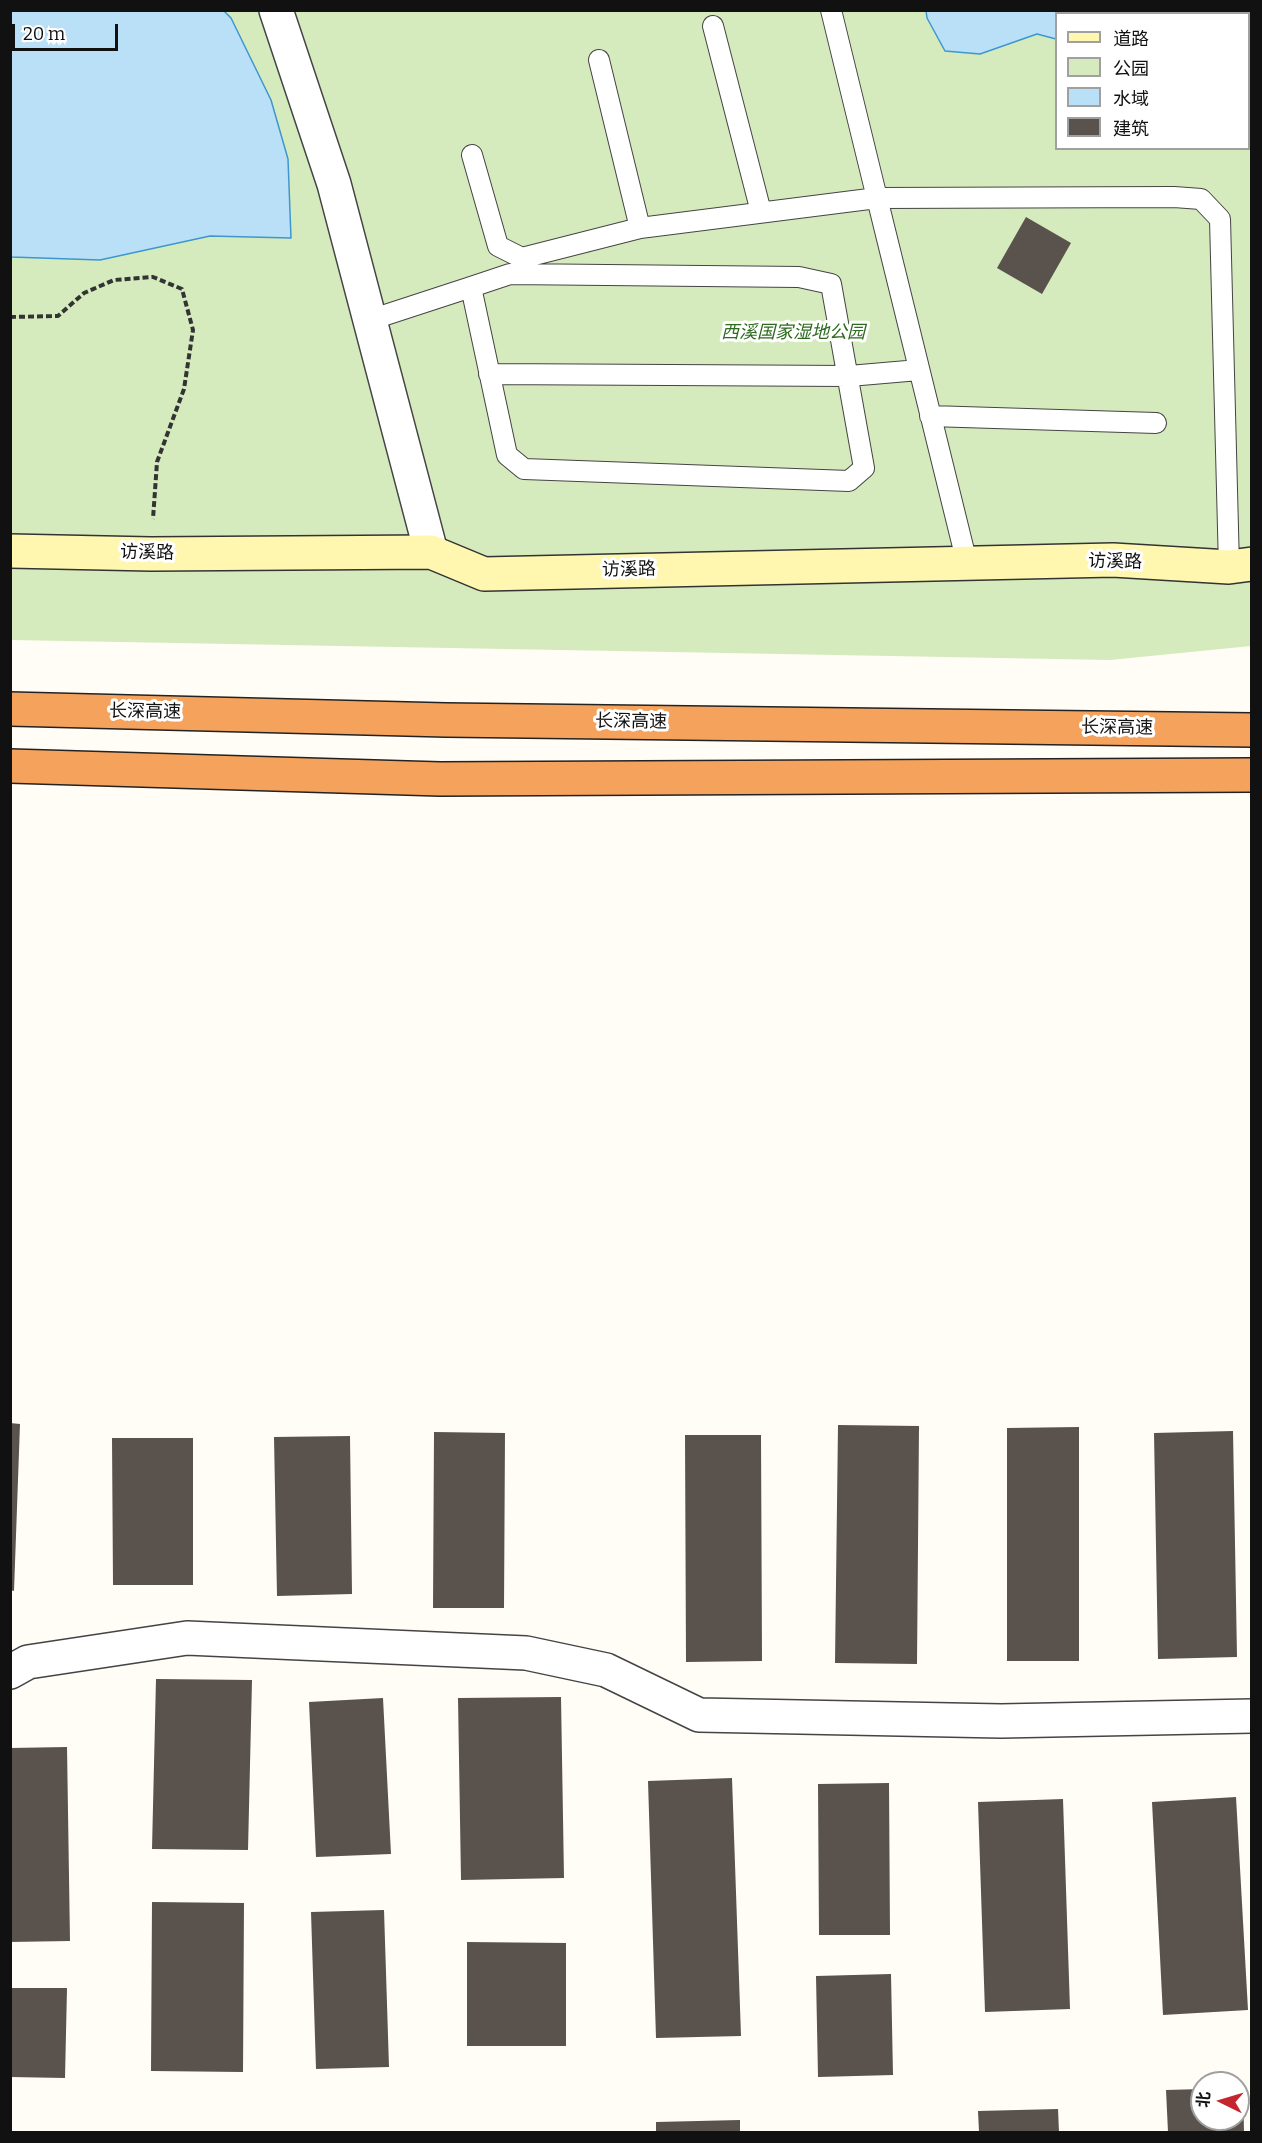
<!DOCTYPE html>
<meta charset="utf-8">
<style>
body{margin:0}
#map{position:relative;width:1262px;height:2143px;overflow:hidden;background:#fffdf5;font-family:Bitter,"Noto Sans SC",serif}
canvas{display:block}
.frame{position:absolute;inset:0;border:12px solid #111;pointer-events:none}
.legend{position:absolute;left:1055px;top:12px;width:195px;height:138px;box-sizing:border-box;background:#fff;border:2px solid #a0a0a0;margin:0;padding:8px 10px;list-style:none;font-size:18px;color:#111}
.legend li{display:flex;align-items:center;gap:12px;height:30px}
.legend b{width:30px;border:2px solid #a0a0a0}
.north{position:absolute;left:1190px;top:2071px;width:60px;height:60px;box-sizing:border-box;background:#fff;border:2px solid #a0a0a0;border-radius:50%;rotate:275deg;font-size:16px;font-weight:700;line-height:24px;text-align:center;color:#111}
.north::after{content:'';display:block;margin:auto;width:21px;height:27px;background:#c4262e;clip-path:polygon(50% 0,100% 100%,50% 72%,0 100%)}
.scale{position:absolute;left:12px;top:24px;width:106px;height:27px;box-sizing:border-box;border:3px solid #111;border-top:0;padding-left:8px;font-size:18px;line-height:21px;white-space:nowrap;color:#111;-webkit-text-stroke:4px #fff;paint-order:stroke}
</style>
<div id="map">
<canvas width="1262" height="2143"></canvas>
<div class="frame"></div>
<ul class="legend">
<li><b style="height:8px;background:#fff6b0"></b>道路</li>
<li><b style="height:16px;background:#d5ebbd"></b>公园</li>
<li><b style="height:16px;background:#b9e0f7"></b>水域</li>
<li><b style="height:16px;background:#5a524d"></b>建筑</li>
</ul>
<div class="north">北</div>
<div class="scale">20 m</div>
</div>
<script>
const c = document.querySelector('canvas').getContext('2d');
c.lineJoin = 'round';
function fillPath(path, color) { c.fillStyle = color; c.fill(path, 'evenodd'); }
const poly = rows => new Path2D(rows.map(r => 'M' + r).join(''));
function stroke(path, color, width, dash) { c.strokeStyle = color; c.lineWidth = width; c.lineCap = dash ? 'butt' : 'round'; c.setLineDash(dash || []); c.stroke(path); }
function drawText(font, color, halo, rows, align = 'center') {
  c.font = font + ' Bitter,"Noto Sans SC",serif'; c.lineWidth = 6; c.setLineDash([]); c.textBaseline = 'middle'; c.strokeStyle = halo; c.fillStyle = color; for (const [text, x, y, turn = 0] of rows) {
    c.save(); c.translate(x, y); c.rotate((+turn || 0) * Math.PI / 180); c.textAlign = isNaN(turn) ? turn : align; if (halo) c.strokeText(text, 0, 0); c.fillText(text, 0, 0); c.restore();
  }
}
const green = poly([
 [11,11,1251,11,1251,646,1110,660,11,640],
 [1056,14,1248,14,1248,148,1056,148]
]);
const water = poly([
 [11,10,224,11,231,18,271,100,288,159,291,238,210,236,100,260,11,257,11,10],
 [1105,11,1105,13,1056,14,1056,39,1037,34,980,54,945,51,927,18,926,11,1105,11]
]);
const building = poly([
 [1026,217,1071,243,1042,294,997,268],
 [10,1423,20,1424,14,1591,10,1590],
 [838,1425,919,1426,917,1664,835,1663],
 [1079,1427,1079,1661,1007,1661,1007,1428],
 [1233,1431,1237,1657,1158,1659,1154,1433],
 [434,1432,505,1433,504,1608,433,1608],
 [685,1435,761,1435,762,1661,686,1662],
 [350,1436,352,1594,277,1596,274,1437],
 [112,1438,193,1438,193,1585,113,1585],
 [156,1679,252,1680,248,1850,152,1849],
 [561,1697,564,1878,461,1880,458,1698],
 [383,1698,391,1854,316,1857,309,1702],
 [67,1747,70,1941,10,1942,10,1748],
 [732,1778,741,2036,656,2038,648,1781],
 [889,1783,890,1935,819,1935,818,1784],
 [1236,1797,1248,2010,1163,2015,1152,1802],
 [1063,1799,1070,2009,985,2012,978,1802],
 [152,1902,244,1903,243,2072,151,2071],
 [384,1910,389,2067,316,2069,311,1912],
 [467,1942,566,1943,566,2046,467,2046],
 [891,1974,893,2075,818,2077,816,1976],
 [10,1988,67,1988,65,2078,10,2077],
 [1238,2088,1243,2088,1244,2132,1168,2132,1166,2090,1202,2089,1202,2119,1238,2119],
 [1058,2109,1059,2132,979,2132,978,2111],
 [740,2120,740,2132,656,2132,656,2122]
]);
const path = poly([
 [10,317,58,316,84,293,114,280,153,277,182,289,193,330,184,389,157,462,153,519]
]);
const lane = poly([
 [831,10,877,198,1174,197,1201,199,1220,219,1229,567],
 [713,26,761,212],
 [599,60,640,228],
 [472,155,498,246,522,258,640,228,877,198,967,563],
 [370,320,471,287,510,274,799,277,831,284,864,468,849,481,524,469,507,455,471,287],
 [489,374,849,376,919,370],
 [930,416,1156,423]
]);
const street = poly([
 [276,10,334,184,431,552],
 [10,1672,28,1662,187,1638,526,1653,606,1670,699,1715,1001,1721,1252,1716]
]);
const secondary = poly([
 [10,551,151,554,431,552,484,574,1113,560,1229,567,1252,564]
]);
const highway = poly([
 [10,709,446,720,1252,730],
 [10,766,440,779,1252,775]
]);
const parkNames = [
 ["西溪国家湿地公园",793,333]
];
const streetNames = [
 ["访溪路",147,553,1],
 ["访溪路",1115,562,1],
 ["访溪路",629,570,-1],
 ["长深高速",145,712,1],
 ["长深高速",631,722,1],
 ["长深高速",1117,728,1]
];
fillPath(green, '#d5ebbd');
fillPath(water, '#b9e0f7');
stroke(water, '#3f96cf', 1.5);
fillPath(building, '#5a524d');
stroke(lane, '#444', 22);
stroke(street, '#444', 36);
stroke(secondary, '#333', 36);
stroke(highway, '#222', 36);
stroke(path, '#333', 4, [6, 3]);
stroke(lane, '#fff', 20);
stroke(street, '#fff', 33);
stroke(secondary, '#fff6b0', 33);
stroke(highway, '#f5a25d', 33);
drawText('italic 18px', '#2f6b1f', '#fff', parkNames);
drawText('18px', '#111', '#fff', streetNames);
</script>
